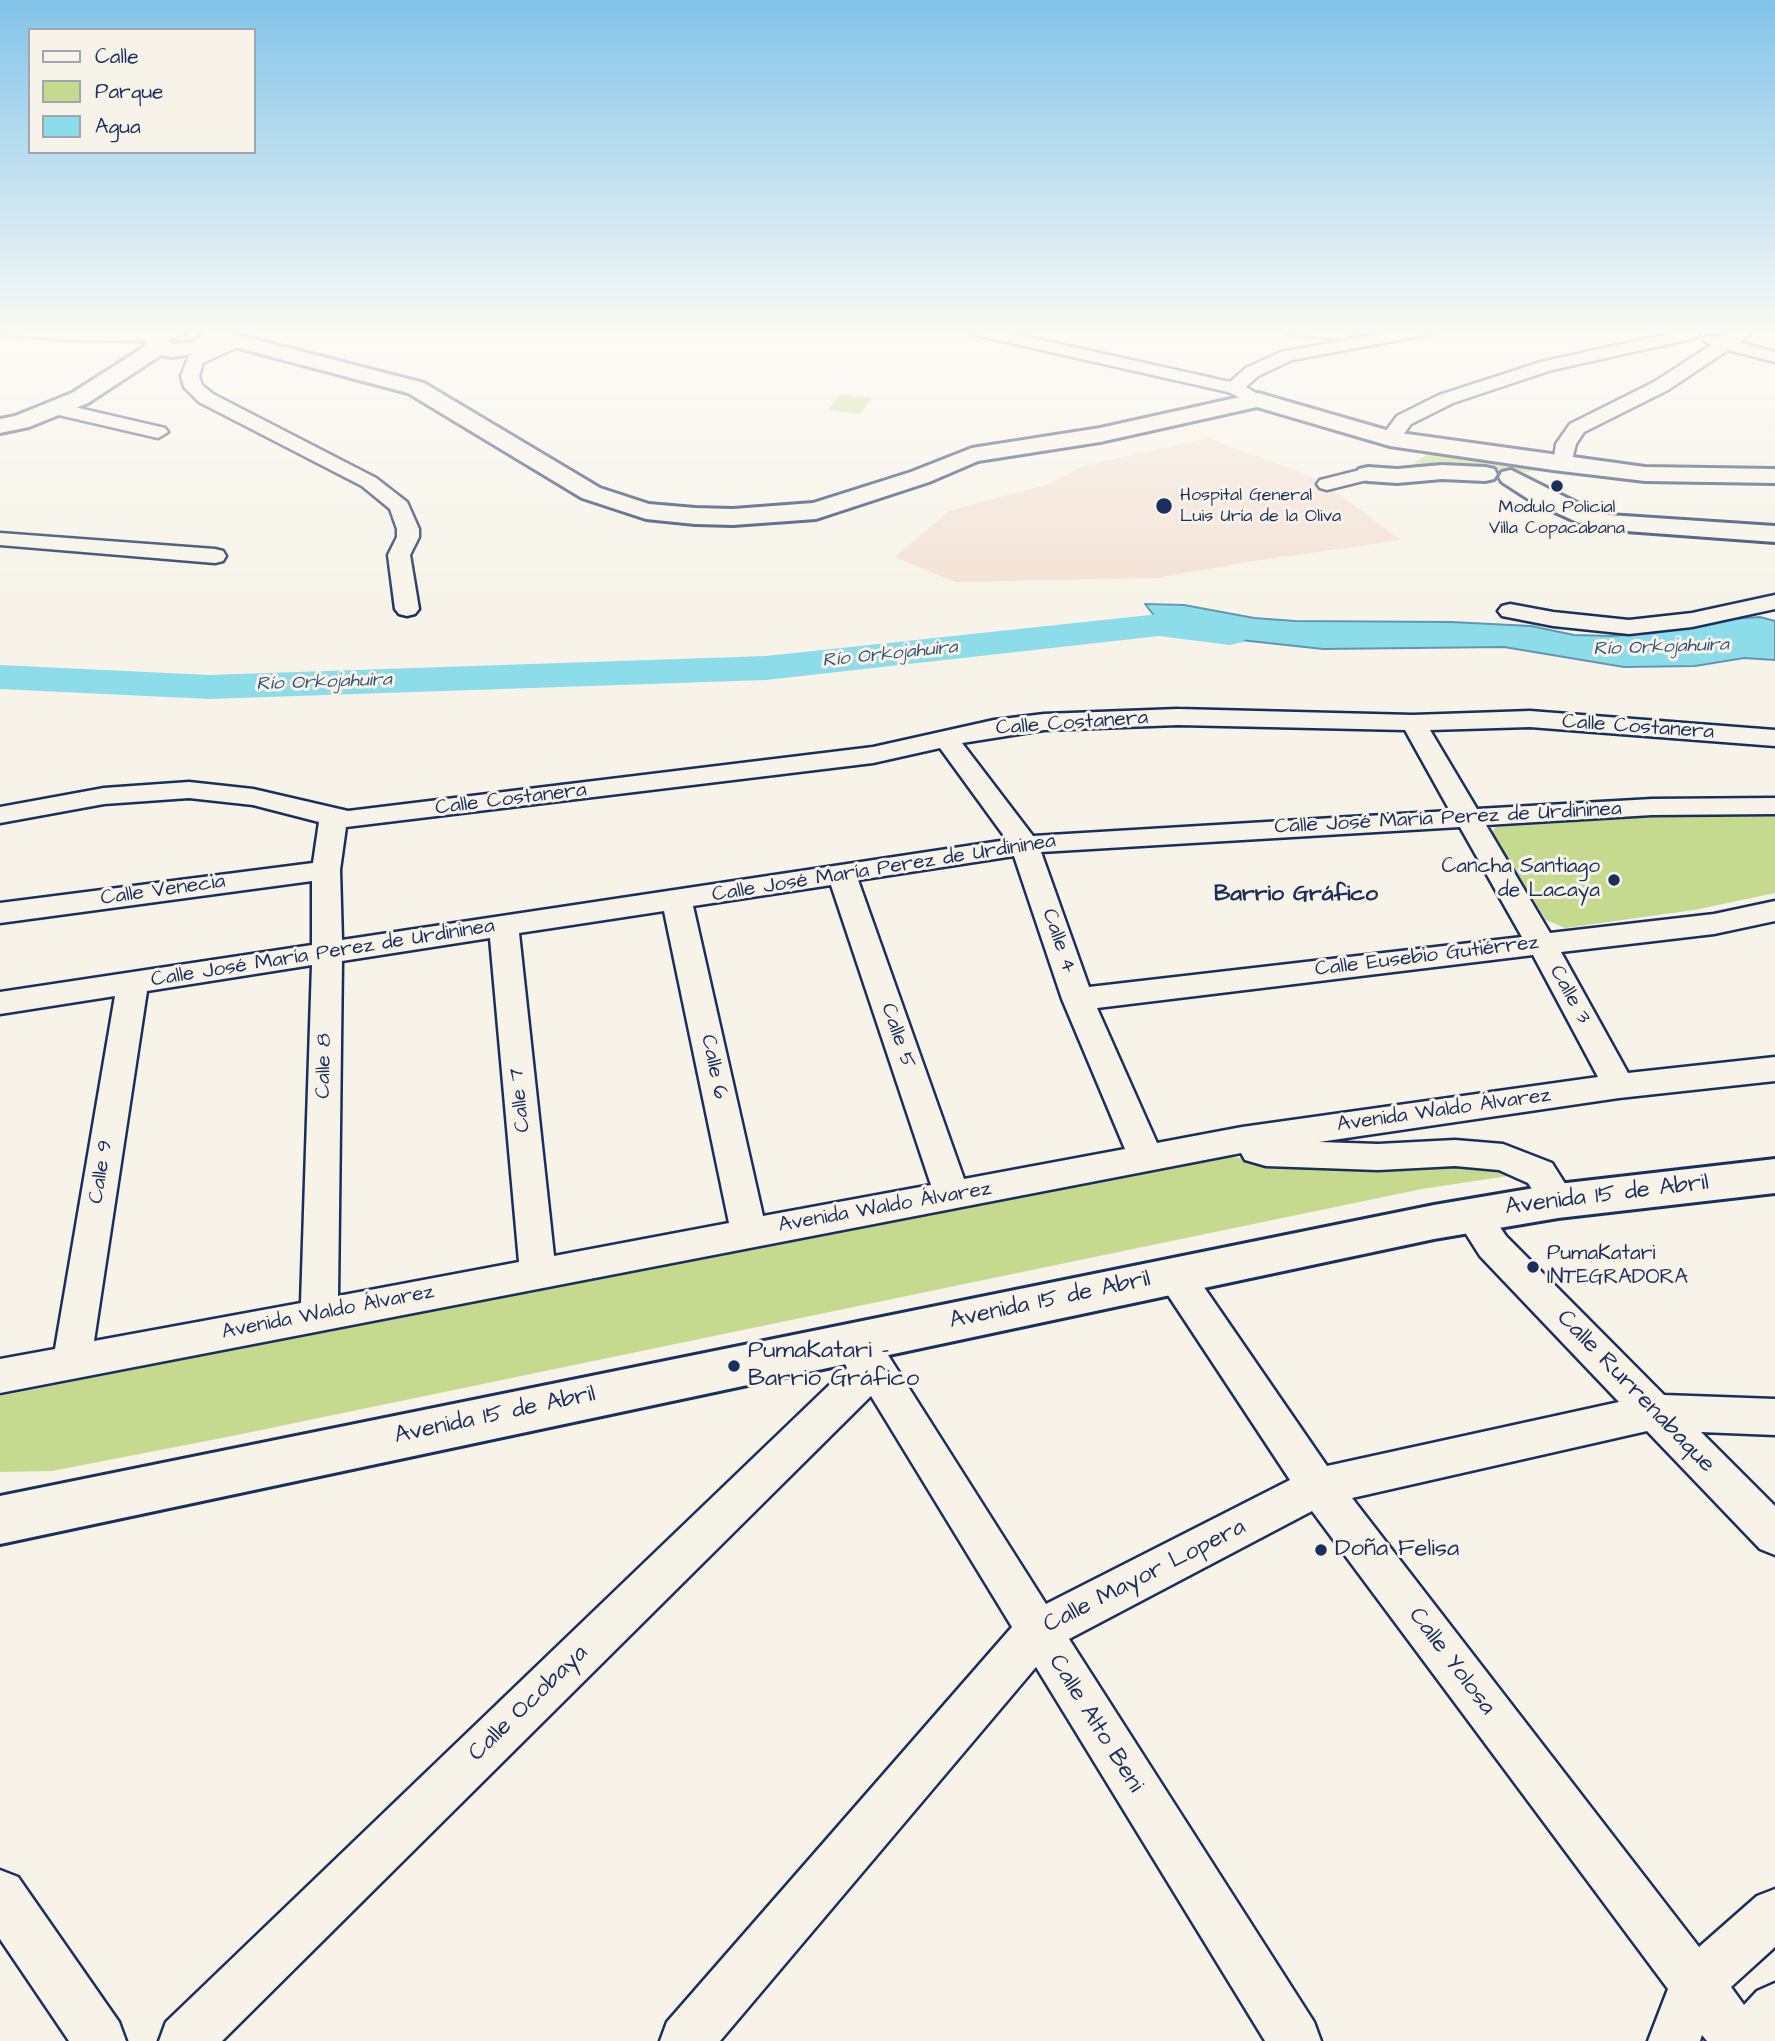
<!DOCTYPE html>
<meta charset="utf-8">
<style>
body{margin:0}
#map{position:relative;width:1775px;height:2041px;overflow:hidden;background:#f7f3e8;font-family:"Architects Daughter",sans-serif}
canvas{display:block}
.legend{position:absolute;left:28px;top:28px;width:228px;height:126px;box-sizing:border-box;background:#f7f3e8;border:2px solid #9fa5b1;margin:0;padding:9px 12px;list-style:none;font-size:21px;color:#1b2f5e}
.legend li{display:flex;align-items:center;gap:14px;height:35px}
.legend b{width:35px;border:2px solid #9fa5b1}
</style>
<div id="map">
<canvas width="1775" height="2041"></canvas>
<ul class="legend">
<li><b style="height:9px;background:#f7f3e8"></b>Calle</li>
<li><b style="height:19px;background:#c5da8f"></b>Parque</li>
<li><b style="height:19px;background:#8ddcea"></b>Agua</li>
</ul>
</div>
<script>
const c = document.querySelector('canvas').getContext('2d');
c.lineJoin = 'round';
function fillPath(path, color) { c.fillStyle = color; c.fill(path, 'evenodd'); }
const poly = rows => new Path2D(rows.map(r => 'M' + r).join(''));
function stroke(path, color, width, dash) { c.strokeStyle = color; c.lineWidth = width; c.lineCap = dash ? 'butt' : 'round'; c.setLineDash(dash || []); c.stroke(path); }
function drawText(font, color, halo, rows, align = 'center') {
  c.font = font + ' "Architects Daughter",sans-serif'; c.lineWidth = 6; c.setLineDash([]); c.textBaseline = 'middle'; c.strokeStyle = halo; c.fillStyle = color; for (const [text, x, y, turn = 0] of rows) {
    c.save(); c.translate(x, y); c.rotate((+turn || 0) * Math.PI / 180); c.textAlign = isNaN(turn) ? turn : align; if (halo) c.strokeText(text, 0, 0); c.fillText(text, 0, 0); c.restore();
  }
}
const built = poly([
 [1208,438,1319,479,1401,540,1260,560,1157,578,955,582,895,557,949,511,1049,484,1083,466]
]);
const green = poly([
 [840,394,872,398,860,414,828,410],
 [1435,449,1536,466,1534,470,1527,472,1453,465,1403,471],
 [1775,816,1775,893,1694,910,1565,928,1546,920,1491,833,1496,827,1655,817],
 [1230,1157,1313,1164,1464,1159,1521,1174,1422,1189,237,1435,52,1471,0,1472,0,1396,725,1252]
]);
const water = poly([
 [1145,604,1184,605,1254,618,1295,621,1451,622,1531,626,1574,635,1612,636,1653,633,1714,620,1760,617,1775,621,1775,660,1744,658,1695,666,1624,667,1504,647,1323,649,1167,632,1145,604]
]);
const river = poly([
 [1159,614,1230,623,1243,626,1249,634,1243,642,1230,645,1159,636,766,680,209,699,0,689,0,665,209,675,766,656,1159,614]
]);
const minor = poly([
 [0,329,157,331,166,336,157,341,67,340,0,334,0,329],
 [962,329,992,329,1230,382,1246,368,1281,352,1405,329,1440,329,1431,334,1292,360,1258,376,1246,387,1267,400,1258,406,1228,392,971,334,962,329],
 [1279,329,1342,329,1350,330,1353,334,1344,339,1288,334,1279,329],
 [1690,329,1699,334,1696,338,1552,370,1453,403,1411,424,1397,443,1383,443,1380,439,1397,416,1439,395,1541,362,1690,329],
 [1736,329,1755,329,1739,342,1775,352,1775,362,1728,350,1668,390,1584,432,1576,444,1570,468,1556,468,1553,464,1556,444,1570,424,1654,382,1711,345,1703,340,1706,336,1722,337,1736,329],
 [236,336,242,337,245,341,242,345,203,363,199,376,202,385,213,394,376,478,407,502,419,529,419,537,410,555,419,609,415,614,407,616,399,614,395,609,388,555,397,537,397,529,390,509,362,486,199,402,184,387,181,376,189,356,236,336],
 [57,403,165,428,168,432,158,438,50,413,48,409,50,405,57,403],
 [1368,468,1375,470,1378,474,1375,478,1327,490,1320,488,1317,484,1320,480,1368,468],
 [0,533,215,549,223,551,226,556,223,561,215,563,0,545,0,533],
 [1775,595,1775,609,1692,627,1629,634,1553,626,1502,616,1498,611,1502,606,1510,604,1553,612,1629,620,1692,613,1775,595],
 [1178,709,1413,715,1530,711,1775,730,1775,746,1530,727,1430,730,1477,809,1652,799,1775,798,1775,814,1652,815,1486,825,1550,933,1714,914,1775,901,1775,921,1714,934,1561,952,1628,1073,1775,1057,1775,1081,1619,1098,1319,1142,1378,1144,1455,1140,1503,1144,1552,1163,1576,1201,1570,1211,1558,1215,1546,1211,1528,1183,1499,1170,1455,1166,1378,1170,1266,1166,1245,1160,1241,1153,0,1393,0,1359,55,1349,115,996,0,1014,0,992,312,945,312,881,0,923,0,903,313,863,319,822,253,805,189,798,104,804,0,823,0,807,104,788,189,782,253,789,348,811,873,747,994,720,1044,714,1178,709],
 [1178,725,1405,730,1450,811,1033,836,962,743,1044,730,1178,725],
 [940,748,1007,840,342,940,340,870,346,827,873,763,940,748],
 [1460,827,1522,937,1089,987,1041,852,1460,827],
 [1014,856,1062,999,1125,1149,964,1179,858,880,1014,856],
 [831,885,931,1185,763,1216,693,906,831,885],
 [664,911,729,1223,554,1256,519,933,664,911],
 [490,938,519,1262,338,1296,342,961,490,938],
 [1533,955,1598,1077,1242,1127,1157,1143,1097,1008,1533,955],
 [312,965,301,1303,94,1341,147,991,312,965],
 [1472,1201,1485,1205,1506,1236,1664,1395,1775,1399,1775,1435,1701,1432,1775,1506,1775,1555,1760,1549,1647,1431,1352,1498,1699,1947,1757,1896,1775,1889,1775,1947,1731,1987,1744,2005,1757,1991,1775,1983,1775,2041,1707,2041,1702,2035,1700,2041,1648,2041,1668,1989,1312,1511,1069,1639,1314,2022,1321,2041,1265,2041,1036,1667,720,2041,660,2041,667,2022,1012,1627,871,1396,222,2041,159,2041,166,2022,847,1368,840,1354,845,1342,859,1337,873,1342,888,1355,1046,1604,1290,1480,1162,1286,1157,1275,1162,1264,1175,1260,1188,1264,1327,1466,1619,1402,1480,1256,1454,1215,1459,1205,1472,1201],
 [0,1870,18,1877,119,2022,126,2041,69,2041,0,1939,0,1870]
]);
const major = poly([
 [159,329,190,329,187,333,166,340,173,344,195,341,203,335,196,329,223,329,226,332,424,383,600,488,649,504,695,508,733,509,813,503,911,472,972,448,1100,428,1258,393,1393,432,1645,467,1775,469,1775,483,1645,481,1553,470,1390,446,1257,407,1100,442,978,461,929,482,816,519,733,525,695,524,646,519,582,498,408,393,220,343,201,353,172,357,161,355,88,403,29,427,0,433,0,419,15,416,72,393,144,347,149,331,159,329],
 [1442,465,1485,467,1494,469,1497,474,1494,479,1485,481,1442,479,1397,483,1368,481,1359,479,1356,474,1359,469,1368,467,1397,469,1442,465],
 [1511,470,1595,512,1609,515,1775,526,1775,542,1599,529,1577,522,1533,502,1502,482,1499,477,1502,472,1511,470],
 [1775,1159,1775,1193,1558,1218,1434,1239,0,1544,0,1496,1434,1205,1558,1184,1775,1159]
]);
const markers = [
 [1557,486,7,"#1b2f5e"],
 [1164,506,9,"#1b2f5e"],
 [1614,880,7,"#1b2f5e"],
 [1533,1267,7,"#1b2f5e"],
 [734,1366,7,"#1b2f5e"],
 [1321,1550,7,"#1b2f5e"]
];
const farPoinames = [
 ["Hospital General",1180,496],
 ["Luis Uría de la Oliva",1180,517],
 ["Modulo Policial",1557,508,"center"],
 ["Villa Copacabana",1557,529,"center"]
];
const farWaternames = [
 ["Río Orkojahuira",1661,648,-2],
 ["Río Orkojahuira",890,655,-6],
 ["Río Orkojahuira",324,683,-2]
];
const streetNames = [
 ["Calle Costanera",1072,724,-4],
 ["Calle Costanera",1638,728,4],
 ["Calle Costanera",511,800,-7],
 ["Calle José María Perez de Urdininea",1448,819,-3],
 ["Calle José María Perez de Urdininea",884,869,-9],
 ["Calle Venecia",163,891,-8],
 ["Calle 4",1058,941,71],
 ["Calle José María Perez de Urdininea",323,954,-9],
 ["Calle Eusebio Gutiérrez",1427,957,-7],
 ["Calle 3",1569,995,61],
 ["Calle 5",897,1036,71],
 ["Calle 8",325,1066,-89],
 ["Calle 6",713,1067,78],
 ["Calle 7",521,1100,-96],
 ["Avenida Waldo Álvarez",1444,1111,-8],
 ["Calle 9",102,1172,-81],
 ["Avenida Waldo Álvarez",885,1208,-10],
 ["Avenida Waldo Álvarez",328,1313,-11]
];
const poiNames = [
 ["Cancha Santiago",1600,868],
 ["de Lacaya",1600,892],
 ["PumaKatari",1547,1255,"left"],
 ["INTEGRADORA",1547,1279,"left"]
];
const neighbourhoodNames = [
 ["Barrio Gráfico",1296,895]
];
const nearStreetnames = [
 ["Avenida 15 de Abril",1607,1196,-7],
 ["Avenida 15 de Abril",1050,1301,-12],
 ["Calle Rurrenabaque",1635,1392,46],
 ["Avenida 15 de Abril",495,1416,-12],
 ["Calle Mayor Lopera",1145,1577,-27],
 ["Calle Yolosa",1451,1662,53],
 ["Calle Ocobaya",529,1704,-44],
 ["Calle Alto Beni",1095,1724,58]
];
const nearPoinames = [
 ["PumaKatari -",748,1352],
 ["Barrio Gráfico",748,1380],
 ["Doña Felisa",1335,1550]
];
fillPath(built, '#f3e0d3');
fillPath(green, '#c5da8f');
fillPath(water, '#8ddcea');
stroke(water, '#5f97b2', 2);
fillPath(river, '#8ddcea');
stroke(minor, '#1b2f5e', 5);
stroke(major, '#1b2f5e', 6);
fillPath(minor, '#f7f3e8');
fillPath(major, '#f7f3e8');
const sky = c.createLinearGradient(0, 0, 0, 614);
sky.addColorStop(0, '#83c4e9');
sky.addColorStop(0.54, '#fbfaf5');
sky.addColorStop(1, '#fbfaf500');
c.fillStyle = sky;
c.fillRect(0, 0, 1775, 614);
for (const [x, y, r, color] of markers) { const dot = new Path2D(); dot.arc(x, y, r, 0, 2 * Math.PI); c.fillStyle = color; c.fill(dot); stroke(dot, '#f7f3e8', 2.5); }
drawText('18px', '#1b2f5e', '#f7f3e8', farPoinames, 'left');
drawText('italic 19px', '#32527a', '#f7f3e8', farWaternames);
drawText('21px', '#1b2f5e', '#f7f3e8', streetNames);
drawText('21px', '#1b2f5e', '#f7f3e8', poiNames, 'right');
drawText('bold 23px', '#1b2f5e', '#f7f3e8', neighbourhoodNames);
drawText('24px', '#1b2f5e', '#f7f3e8', nearStreetnames);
drawText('24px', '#1b2f5e', '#f7f3e8', nearPoinames, 'left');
</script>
